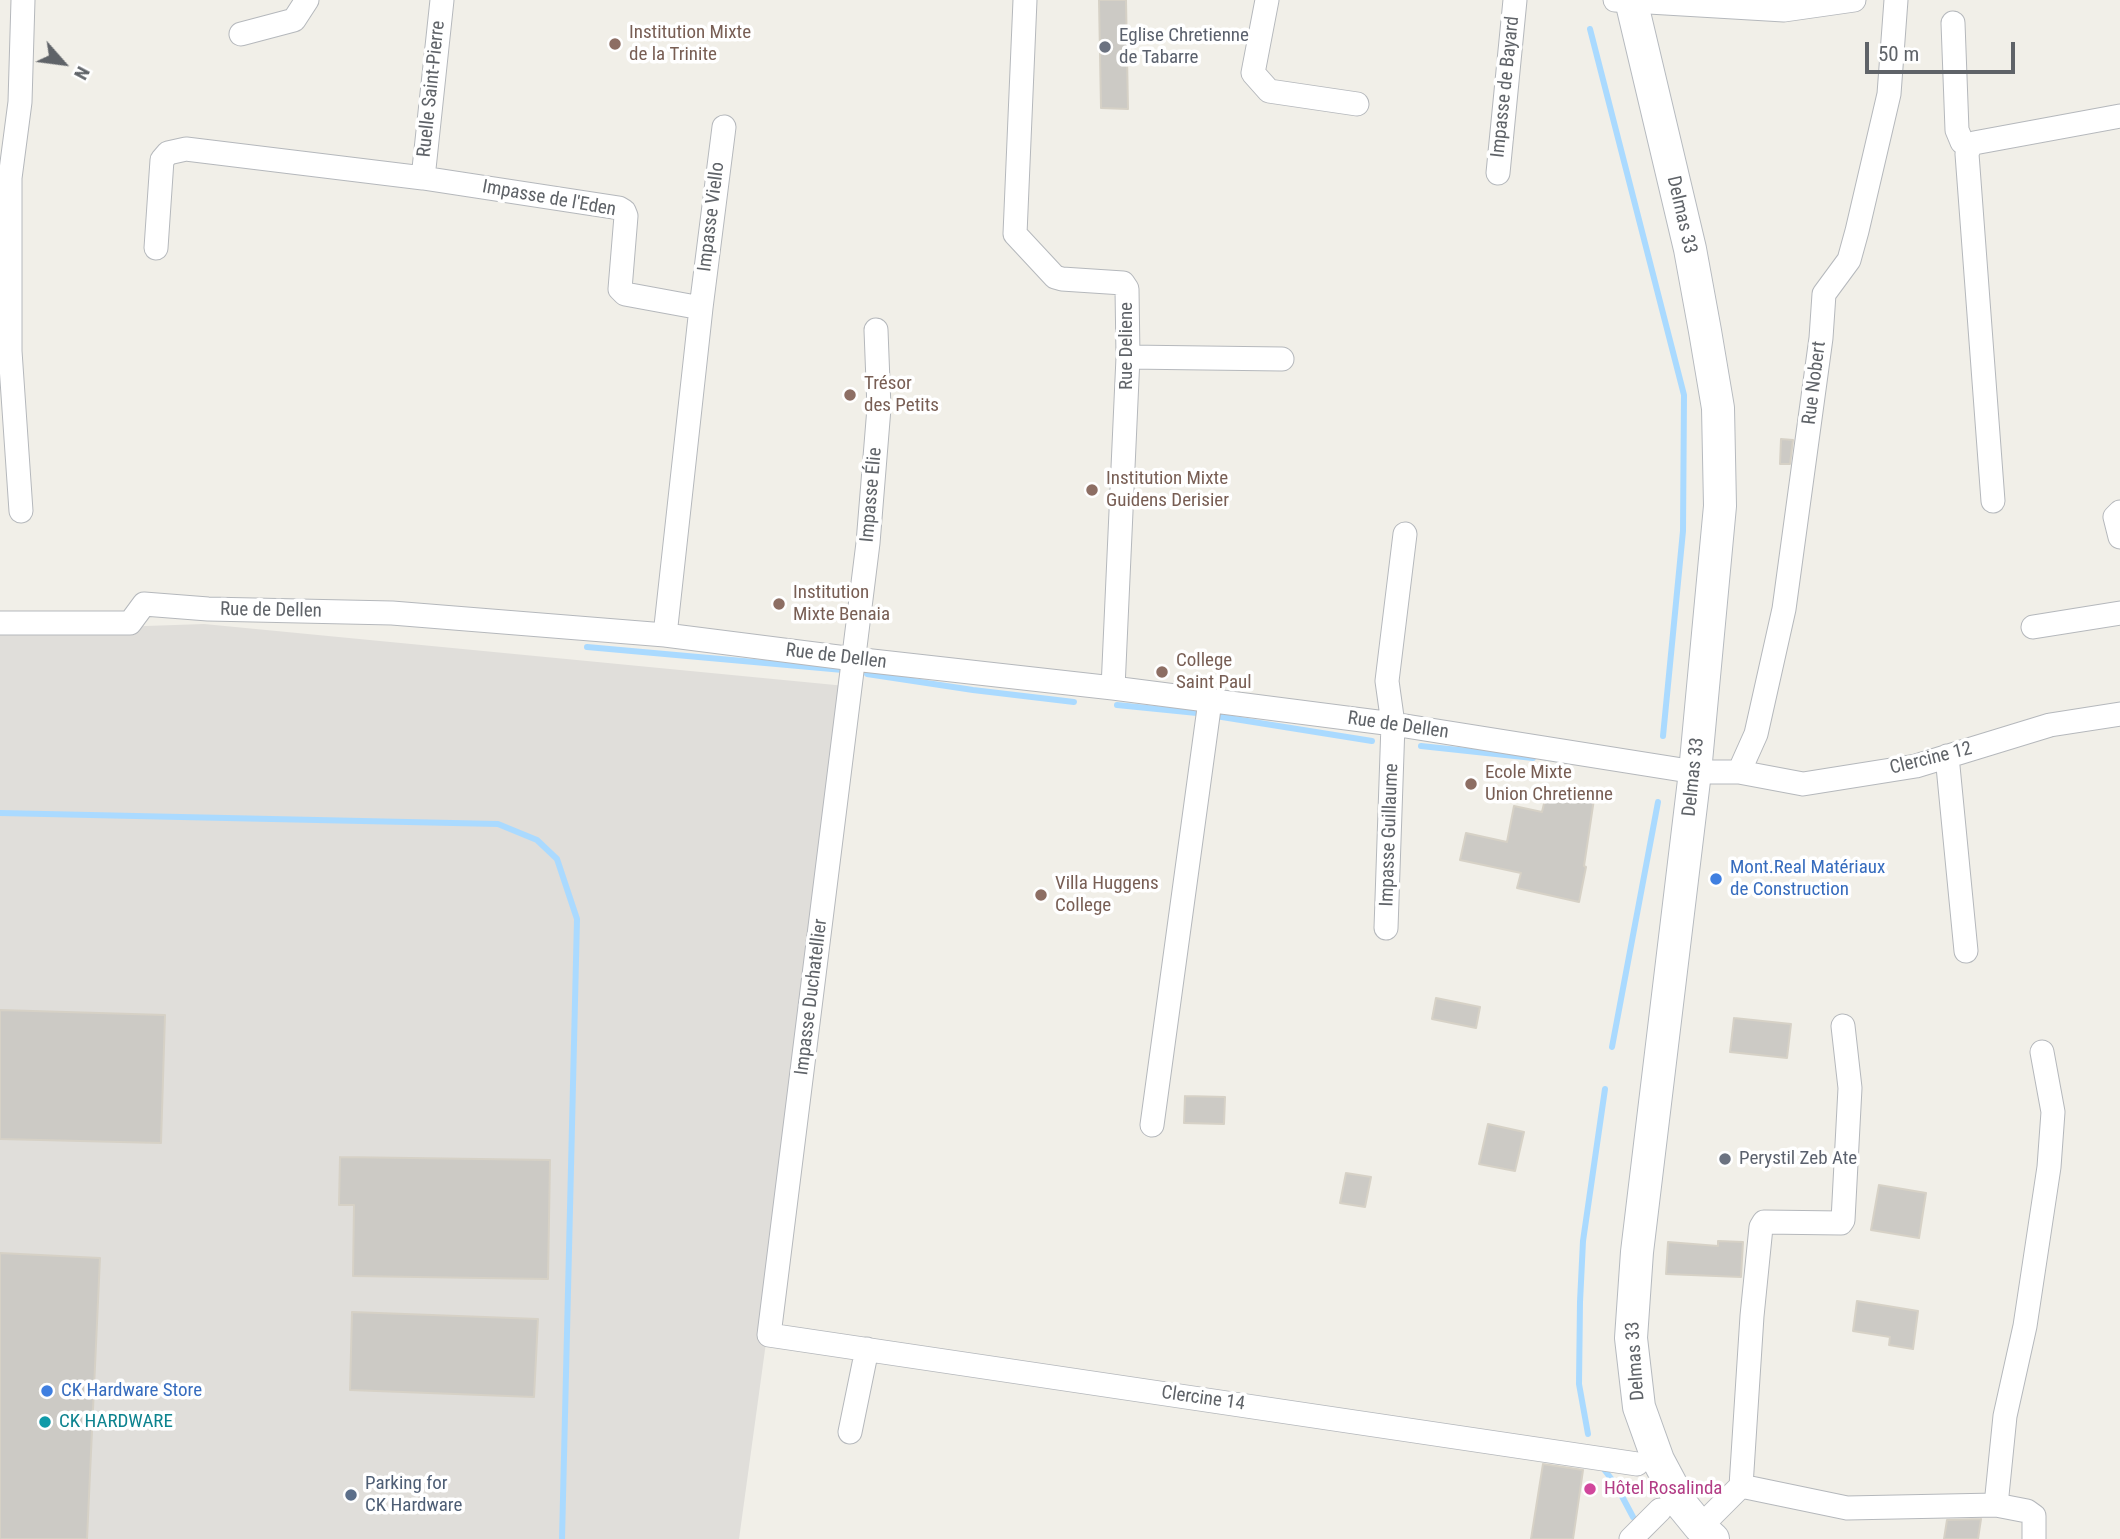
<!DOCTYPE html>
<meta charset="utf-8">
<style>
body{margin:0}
#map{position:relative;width:2120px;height:1539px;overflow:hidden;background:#f1efe8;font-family:"Roboto Condensed",sans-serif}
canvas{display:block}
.north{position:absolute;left:28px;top:28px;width:70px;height:70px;-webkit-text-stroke:5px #fff;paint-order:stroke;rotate:118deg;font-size:19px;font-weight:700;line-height:28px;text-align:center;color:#5f6368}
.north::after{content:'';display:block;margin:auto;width:24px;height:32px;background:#5f6368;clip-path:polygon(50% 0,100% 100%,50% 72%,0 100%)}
.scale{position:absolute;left:1865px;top:42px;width:150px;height:32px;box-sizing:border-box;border:4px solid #5f6368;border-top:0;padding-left:9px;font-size:21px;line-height:24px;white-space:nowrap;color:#5f6368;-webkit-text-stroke:5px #fff;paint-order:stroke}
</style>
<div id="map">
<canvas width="2120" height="1539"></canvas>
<div class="north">N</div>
<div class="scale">50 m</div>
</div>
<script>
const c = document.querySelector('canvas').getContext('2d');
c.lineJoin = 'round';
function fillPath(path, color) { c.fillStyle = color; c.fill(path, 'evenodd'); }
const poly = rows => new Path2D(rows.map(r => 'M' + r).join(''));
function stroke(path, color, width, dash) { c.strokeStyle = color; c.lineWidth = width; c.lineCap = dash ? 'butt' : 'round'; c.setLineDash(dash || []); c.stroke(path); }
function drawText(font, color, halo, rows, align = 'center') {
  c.font = font + ' "Roboto Condensed",sans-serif'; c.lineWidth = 7; c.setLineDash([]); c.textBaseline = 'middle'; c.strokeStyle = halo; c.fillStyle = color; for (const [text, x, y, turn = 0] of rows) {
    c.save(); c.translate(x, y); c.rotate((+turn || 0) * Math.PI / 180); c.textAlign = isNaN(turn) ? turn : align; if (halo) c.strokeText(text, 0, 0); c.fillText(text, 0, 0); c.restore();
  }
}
const industrial = poly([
 [204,624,856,687,739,1539,0,1539,0,631]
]);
const stream = poly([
 [1590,29,1684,395,1683,531,1663,736],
 [587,647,843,670],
 [867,674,973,690,1074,702],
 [1117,705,1197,713,1372,741],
 [1421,746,1533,758],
 [0,813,498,824,537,840,557,859,577,919,562,1539],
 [1612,1047,1658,802],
 [1588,1434,1579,1384,1580,1302,1583,1241,1605,1089],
 [1603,1468,1616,1485,1633,1517]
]);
const building = poly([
 [1099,0,1126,0,1128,109,1101,108,1099,0],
 [1781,439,1793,440,1790,464,1780,464,1781,439],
 [1568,794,1594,799,1584,866,1586,867,1579,902,1517,888,1521,873,1460,860,1466,833,1507,842,1514,806,1542,812,1546,795,1566,799,1568,794],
 [1436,998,1480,1007,1476,1028,1432,1019,1436,998],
 [0,1010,165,1015,161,1143,0,1139,0,1010],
 [1734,1018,1791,1024,1787,1058,1730,1052,1734,1018],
 [1185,1096,1225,1097,1224,1124,1184,1123,1185,1096],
 [1488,1124,1524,1132,1515,1171,1479,1164,1488,1124],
 [340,1157,550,1160,548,1279,353,1276,354,1205,339,1205,340,1157],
 [1346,1173,1371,1177,1365,1207,1340,1203,1346,1173],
 [1879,1185,1926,1193,1919,1238,1871,1230,1879,1185],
 [1718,1241,1743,1242,1741,1277,1666,1274,1668,1242,1718,1246,1718,1241],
 [0,1253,100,1258,87,1539,0,1539,0,1253],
 [1857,1301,1918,1311,1913,1349,1889,1345,1890,1337,1853,1331,1857,1301],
 [352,1312,538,1319,534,1397,350,1390,352,1312],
 [1543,1464,1583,1470,1573,1539,1531,1539,1543,1464],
 [1981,1519,1978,1539,1944,1539,1947,1520,1981,1519]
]);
const street = poly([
 [1025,0,1015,234,1055,277,1062,279,1123,283,1127,289,1128,357,1113,688],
 [1267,0,1253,73,1269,91,1357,104],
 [1615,0,1784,10,1854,0],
 [1953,23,1957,130,1962,142,1969,148],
 [241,34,294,20,307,0],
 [1969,148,1967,154,1993,501],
 [1969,148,1974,143,2120,116],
 [1498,173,1515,0],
 [423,178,442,0],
 [156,248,162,160,168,153,186,149,423,178,619,208,624,211,626,216,620,289,625,294,701,308],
 [876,330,879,408,868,543,769,1335,1637,1464],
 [1128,357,1282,359],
 [21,511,10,351,10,178,20,102,23,0],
 [2120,512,2115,517,2120,537],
 [0,623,130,623,144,604,208,609,392,613,665,635,854,659,1113,688,1393,724,1695,772,1739,772,1803,784,1916,766,2050,725,2120,714],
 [2033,627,2120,613],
 [665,635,701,308,724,127],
 [1947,756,1966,951],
 [1739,772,1756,734,1784,609,1821,338,1824,294,1849,260,1857,231,1889,94,1896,0],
 [1386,928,1393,724,1387,681,1405,534],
 [1152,1125,1210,701],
 [850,1432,867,1349],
 [1741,1486,1847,1508,1996,1505,2027,1511,2034,1516,2034,1539],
 [1996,1505,2005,1416,2025,1326,2049,1167,2053,1112,2042,1052],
 [1700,1527,1741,1486,1752,1316,1761,1227,1764,1222,1841,1223,1843,1220,1850,1088,1843,1026],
 [1631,1539,1660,1510]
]);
const secondary = poly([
 [1631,0,1690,249,1705,331,1718,408,1720,506,1695,772,1637,1252,1631,1338,1639,1407,1658,1460,1682,1505,1700,1527,1713,1539]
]);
const markers = [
 [615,44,7,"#8d6e63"],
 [1105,47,7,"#6b7280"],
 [850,395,7,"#8d6e63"],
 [1092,490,7,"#8d6e63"],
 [779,604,7,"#8d6e63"],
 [1162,672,7,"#8d6e63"],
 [1471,784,7,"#8d6e63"],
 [1716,879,7,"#3f7fe0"],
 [1041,895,7,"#8d6e63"],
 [1725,1159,7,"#6b7280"],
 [47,1391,7,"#3f7fe0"],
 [45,1422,7,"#0f9aa8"],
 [1590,1489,7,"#d1479c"],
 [351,1495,7,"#5c6f8a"]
];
const educationNames = [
 ["Institution Mixte",629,33],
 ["de la Trinite",629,55],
 ["Trésor",864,384],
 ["des Petits",864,406],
 ["Institution Mixte",1106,479],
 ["Guidens Derisier",1106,501],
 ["Institution",793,593],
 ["Mixte Benaia",793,615],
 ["College",1176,661],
 ["Saint Paul",1176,683],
 ["Ecole Mixte",1485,773],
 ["Union Chretienne",1485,795],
 ["Villa Huggens",1055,884],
 ["College",1055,906]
];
const worshipNames = [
 ["Eglise Chretienne",1119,36],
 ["de Tabarre",1119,58],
 ["Perystil Zeb Ate",1739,1159]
];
const streetNames = [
 ["Impasse de Bayard",1506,87,-84],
 ["Ruelle Saint-Pierre",432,89,-84],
 ["Impasse de l'Eden",549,199,10],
 ["Delmas 33",1681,215,77],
 ["Impasse Viello",712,217,-83],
 ["Rue Deliene",1127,346,-90],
 ["Rue Nobert",1815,383,-83],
 ["Impasse Élie",872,495,-85],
 ["Rue de Dellen",271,611,1],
 ["Rue de Dellen",836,657,7],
 ["Rue de Dellen",1398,726,8],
 ["Clercine 12",1931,759,-14],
 ["Delmas 33",1694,777,-84],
 ["Impasse Guillaume",1390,835,-88],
 ["Impasse Duchatellier",812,997,-83],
 ["Delmas 33",1636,1361,-94],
 ["Clercine 14",1203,1399,8]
];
const shopNames = [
 ["Mont.Real Matériaux",1730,868],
 ["de Construction",1730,890],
 ["CK Hardware Store",61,1391]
];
const cultureNames = [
 ["CK HARDWARE",59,1422]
];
const serviceNames = [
 ["Parking for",365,1484],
 ["CK Hardware",365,1506]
];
const hotelNames = [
 ["Hôtel Rosalinda",1604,1489]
];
fillPath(industrial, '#e0deda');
stroke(stream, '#aadaff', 6);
fillPath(building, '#cccac5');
stroke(building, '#d6d1c6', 2);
stroke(street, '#b5b8bc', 25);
stroke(secondary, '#b6babf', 34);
stroke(street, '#fff', 23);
stroke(secondary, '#fff', 32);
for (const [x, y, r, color] of markers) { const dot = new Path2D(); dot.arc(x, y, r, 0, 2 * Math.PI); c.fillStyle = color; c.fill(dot); stroke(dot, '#fff', 2.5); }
drawText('19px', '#785e54', '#fff', educationNames, 'left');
drawText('19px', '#5b616d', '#fff', worshipNames, 'left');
drawText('19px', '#5f6368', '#fff', streetNames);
drawText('19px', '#366cbe', '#fff', shopNames, 'left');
drawText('19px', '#0d838f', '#fff', cultureNames, 'left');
drawText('19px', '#4e5e75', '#fff', serviceNames, 'left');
drawText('19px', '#b23c85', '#fff', hotelNames, 'left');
</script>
